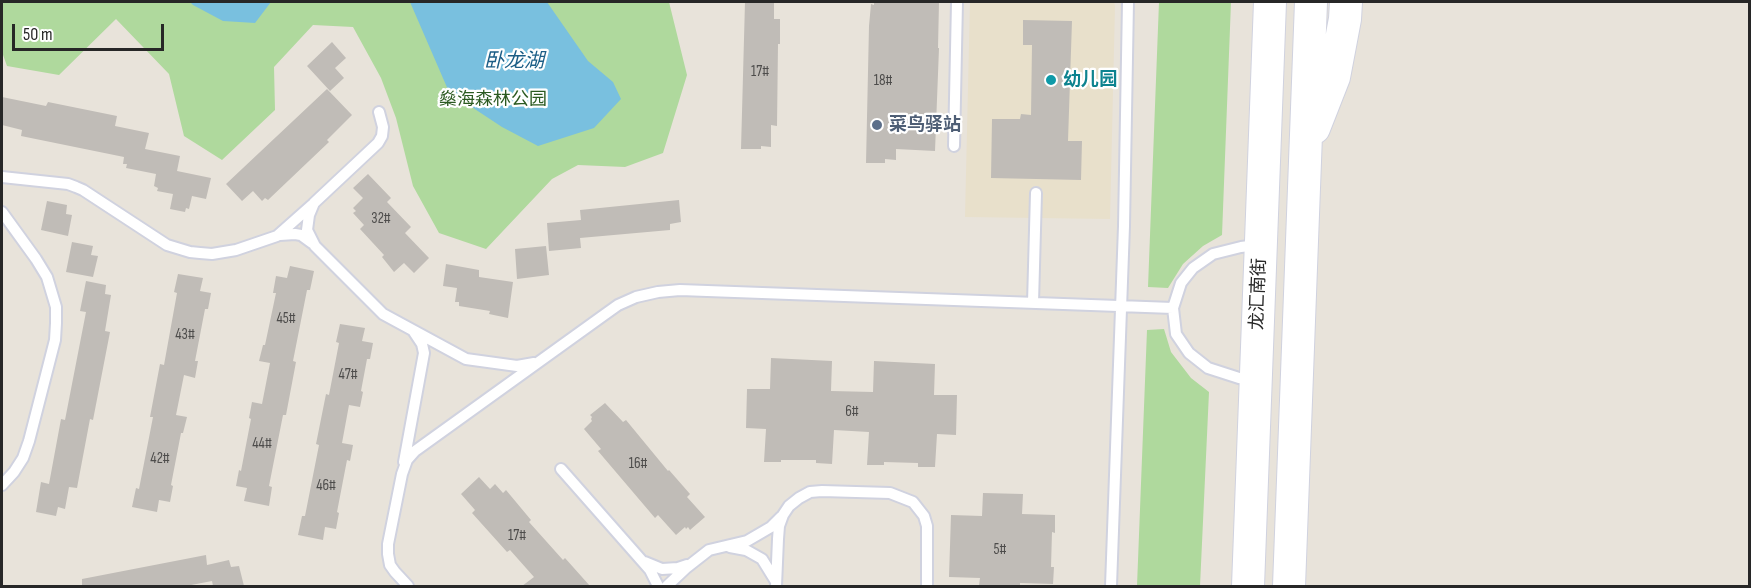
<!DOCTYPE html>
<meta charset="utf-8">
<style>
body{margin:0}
#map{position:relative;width:1751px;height:588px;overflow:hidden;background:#e8e3da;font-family:"Sofia Sans Condensed",sans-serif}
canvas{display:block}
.frame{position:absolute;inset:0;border:3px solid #272727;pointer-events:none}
.scale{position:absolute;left:12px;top:24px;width:152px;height:27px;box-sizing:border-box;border:3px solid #272727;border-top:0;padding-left:8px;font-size:18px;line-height:21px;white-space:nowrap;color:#272727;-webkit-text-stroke:4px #fff;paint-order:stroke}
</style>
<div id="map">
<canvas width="1751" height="588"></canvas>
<div class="frame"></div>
<div class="scale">50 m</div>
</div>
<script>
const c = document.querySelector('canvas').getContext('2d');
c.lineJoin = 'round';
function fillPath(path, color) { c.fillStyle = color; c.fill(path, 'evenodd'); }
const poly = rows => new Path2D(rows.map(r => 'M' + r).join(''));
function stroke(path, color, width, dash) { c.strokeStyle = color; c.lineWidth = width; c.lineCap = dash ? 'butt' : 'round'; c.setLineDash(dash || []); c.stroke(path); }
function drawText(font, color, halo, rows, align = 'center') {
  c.font = font + ' "Sofia Sans Condensed","Noto Sans SC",sans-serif'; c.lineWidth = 4.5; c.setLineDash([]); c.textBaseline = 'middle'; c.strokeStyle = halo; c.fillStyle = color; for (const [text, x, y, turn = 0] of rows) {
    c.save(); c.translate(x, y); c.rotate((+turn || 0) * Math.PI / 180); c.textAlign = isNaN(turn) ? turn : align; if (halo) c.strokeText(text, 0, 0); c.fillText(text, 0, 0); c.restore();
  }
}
const education = poly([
 [970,2,1114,2,1115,6,1110,219,965,217]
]);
const green = poly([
 [2,2,669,2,687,75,663,153,625,167,578,165,552,179,486,249,439,233,413,186,396,118,381,78,353,27,313,25,274,67,275,110,222,160,184,136,169,74,116,19,59,75,7,66,2,52],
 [1159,2,1231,2,1222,235,1203,246,1183,264,1168,288,1148,287],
 [1164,329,1171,352,1191,378,1209,392,1200,586,1137,586,1147,330]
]);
const water = poly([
 [190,2,271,2,255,23,223,21,193,5],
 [410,2,547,2,588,61,613,82,621,99,594,128,538,146,502,127,449,92]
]);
const building = poly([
 [745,2,774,2,774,19,780,19,780,44,778,44,777,126,771,125,771,147,761,146,761,149,741,149],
 [874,2,939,2,938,48,939,48,935,151,896,149,896,160,885,159,885,163,866,163,869,26,871,4,874,5],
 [1023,20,1072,21,1068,141,1082,141,1081,180,991,178,992,119,1020,119,1021,114,1031,115,1032,45,1023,45],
 [332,42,346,58,335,68,344,78,330,91,307,66],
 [327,89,352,115,327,140,329,142,268,200,265,198,262,201,253,191,242,201,226,184],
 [2,97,46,106,48,102,117,116,115,126,149,133,145,149,180,156,177,171,211,178,206,199,192,196,189,209,186,208,185,212,170,209,173,194,157,191,158,188,154,186,156,174,126,168,127,164,123,164,124,157,21,136,22,130,2,125],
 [368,174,391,198,387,202,411,227,405,233,429,258,414,273,404,263,394,272,382,257,384,255,360,229,364,225,353,213,356,211,353,208,363,198,353,188],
 [679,200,681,222,670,224,670,230,580,238,581,248,549,251,547,223,581,220,580,210],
 [47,201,67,205,66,214,72,215,68,236,41,230],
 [72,242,93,246,91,255,98,256,93,277,66,272],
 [546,246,549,275,517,279,515,249],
 [446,264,479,270,479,277,513,282,508,318,489,314,490,311,459,306,459,302,455,302,457,288,443,286],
 [290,266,314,271,310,290,307,290,293,361,296,362,286,415,283,415,269,486,272,487,269,506,244,501,247,488,236,486,239,470,241,471,251,419,249,418,252,402,262,404,270,363,259,361,263,345,265,345,276,293,273,293,276,276,287,278],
 [178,274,203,278,200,291,211,293,208,309,205,309,195,361,198,361,195,378,184,375,176,415,187,417,183,433,181,433,171,485,173,486,170,502,159,500,157,512,132,507,136,488,139,489,153,417,150,417,160,364,164,365,177,293,174,292],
 [86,281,106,285,105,294,111,295,105,331,110,332,93,420,90,419,77,488,69,487,65,509,58,507,56,516,36,512,41,482,49,484,61,419,65,420,86,312,80,311],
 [340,324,365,328,362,341,373,343,370,359,367,359,361,391,363,392,360,407,349,405,342,443,353,445,350,461,347,460,337,512,339,513,336,529,325,527,323,540,298,535,302,516,305,516,319,445,316,444,326,394,329,395,339,343,336,342],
 [771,358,832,361,831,391,873,392,874,361,935,364,934,395,957,395,956,435,937,434,935,467,918,467,918,463,884,462,884,465,867,465,869,432,834,430,832,464,816,463,816,460,781,460,781,462,764,462,766,429,746,428,747,389,770,389],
 [605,403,623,422,626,420,668,471,669,470,690,494,687,497,705,517,690,530,688,527,686,529,685,527,676,535,658,515,655,518,598,451,601,449,584,429,592,421,591,419,592,417,590,415],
 [479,477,490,489,495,484,503,493,506,490,531,520,529,522,563,560,565,558,590,586,522,586,534,577,510,550,507,552,472,513,475,510,461,494],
 [983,493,1023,494,1022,514,1055,515,1055,533,1052,532,1051,567,1054,567,1053,584,1020,583,1020,586,979,586,980,578,949,577,951,515,982,516],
 [206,555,207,565,229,560,231,567,239,566,244,586,213,586,212,581,186,586,82,586,82,579]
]);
const lane = poly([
 [379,112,383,127,382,136,378,143,314,203,309,215,307,230,315,246,383,314,466,359,517,366,534,363],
 [954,146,957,2],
 [2,177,68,184,76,187,83,190,167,245,190,252,200,253,212,254,236,250,277,236,312,205],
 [2,212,36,259,47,277,56,307,56,323,55,340,29,441,23,458,14,472,2,485],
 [280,235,295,234,301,235,312,243],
 [1033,303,1036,193],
 [1254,380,1239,378,1208,368,1189,353,1176,334,1173,308,1181,283,1193,268,1213,254,1241,247,1257,245],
 [404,462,424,353,422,344,414,332],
 [561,469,650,570,658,586],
 [730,547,746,550,762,559,775,580],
 [645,562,662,569,678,568,687,565],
 [408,586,395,572,390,565,388,554,388,544,402,474,407,460,415,451,604,315,618,305,636,297,658,292,680,290,1173,308],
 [667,586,686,568,709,550,747,541,771,527,781,517],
 [776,586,778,539,779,526,783,515,789,506,799,498,810,492,822,491,890,493,913,502,924,516,927,526,927,586],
 [1111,586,1124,226,1128,2]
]);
const secondary = poly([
 [1314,128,1334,77,1345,19,1346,2],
 [1248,586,1270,2],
 [1289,586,1311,2]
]);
const markers = [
 [1051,80,6,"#0f9aa8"],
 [877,125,6,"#5c6f8a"]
];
const numberNames = [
 ["17#",760,72],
 ["18#",883,81],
 ["32#",381,219],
 ["45#",286,319],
 ["43#",185,335],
 ["47#",348,375],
 ["6#",852,412],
 ["44#",262,444],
 ["42#",160,459],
 ["16#",638,464],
 ["46#",326,486],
 ["17#",517,536],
 ["5#",1000,550]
];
const cultureNames = [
 ["幼儿园",1063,80]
];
const parkNames = [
 ["燊海森林公园",493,100]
];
const serviceNames = [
 ["菜鸟驿站",889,125]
];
const streetNames = [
 ["龙汇南街",1259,294,-88]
];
const waterNames = [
 ["卧龙湖",514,62]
];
fillPath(education, '#e8e0cb');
fillPath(green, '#afd99d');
fillPath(water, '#79c0df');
fillPath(building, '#c0bcb7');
stroke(lane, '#d0d2df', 14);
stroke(secondary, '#d0d2df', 34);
stroke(lane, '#fff', 10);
stroke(secondary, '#fff', 32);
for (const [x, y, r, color] of markers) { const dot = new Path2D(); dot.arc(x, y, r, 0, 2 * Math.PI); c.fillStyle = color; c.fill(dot); stroke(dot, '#fff', 2); }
drawText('15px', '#4d4c4b', null, numberNames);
drawText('bold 18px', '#0d838f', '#fff', cultureNames, 'left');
drawText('18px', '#2b5a21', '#fff', parkNames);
drawText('bold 18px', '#4e5e75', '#fff', serviceNames, 'left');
drawText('18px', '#272727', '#fff', streetNames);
drawText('italic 20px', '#1c5e86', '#fff', waterNames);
</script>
